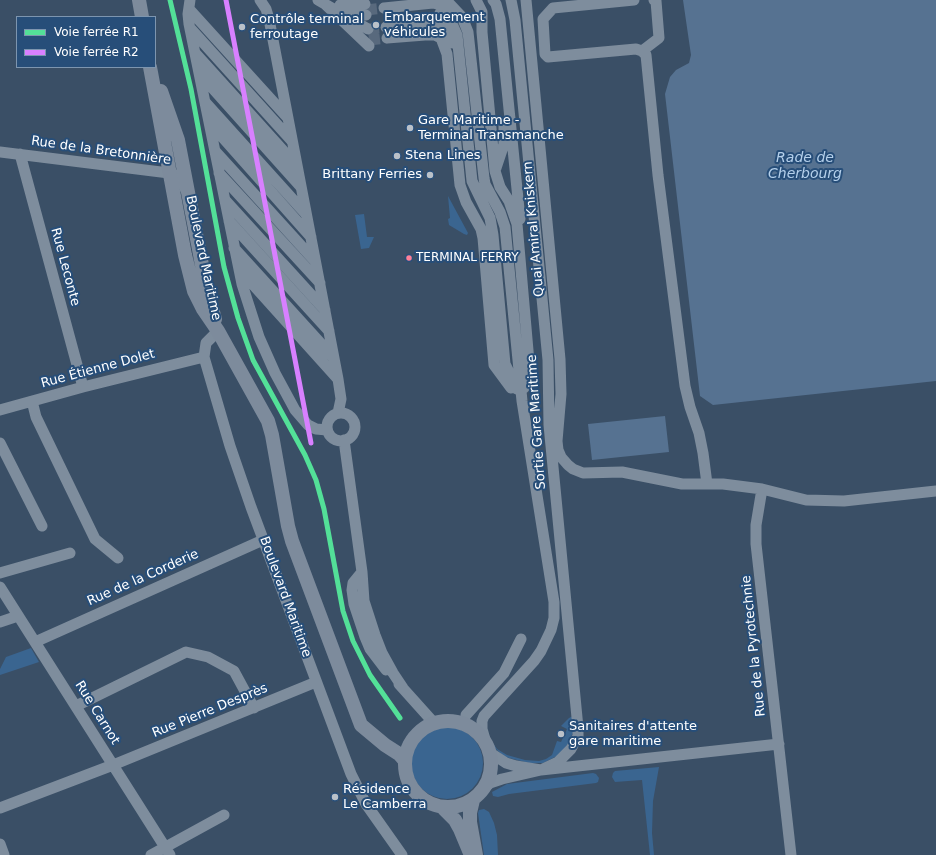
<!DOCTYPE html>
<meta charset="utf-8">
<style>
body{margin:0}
#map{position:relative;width:936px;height:855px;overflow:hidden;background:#3a4f66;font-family:"DejaVu Sans",sans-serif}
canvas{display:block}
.legend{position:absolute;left:16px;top:16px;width:140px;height:52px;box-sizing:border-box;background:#274e79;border:1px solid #7d95af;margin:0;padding:5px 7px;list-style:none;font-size:12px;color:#fff}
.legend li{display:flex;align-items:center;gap:8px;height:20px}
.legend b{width:20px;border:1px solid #7d95af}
</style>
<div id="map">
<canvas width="936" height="855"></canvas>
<ul class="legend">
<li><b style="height:5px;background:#53e098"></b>Voie ferrée R1</li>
<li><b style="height:5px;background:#d880ff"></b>Voie ferrée R2</li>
</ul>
</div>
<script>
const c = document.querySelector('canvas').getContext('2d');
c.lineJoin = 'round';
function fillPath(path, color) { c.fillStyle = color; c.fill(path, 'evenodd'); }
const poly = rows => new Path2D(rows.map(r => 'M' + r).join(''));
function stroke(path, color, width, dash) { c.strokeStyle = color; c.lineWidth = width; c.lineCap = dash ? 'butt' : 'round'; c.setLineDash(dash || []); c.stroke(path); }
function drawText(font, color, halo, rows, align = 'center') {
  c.font = font + ' "DejaVu Sans",sans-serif'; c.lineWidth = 4; c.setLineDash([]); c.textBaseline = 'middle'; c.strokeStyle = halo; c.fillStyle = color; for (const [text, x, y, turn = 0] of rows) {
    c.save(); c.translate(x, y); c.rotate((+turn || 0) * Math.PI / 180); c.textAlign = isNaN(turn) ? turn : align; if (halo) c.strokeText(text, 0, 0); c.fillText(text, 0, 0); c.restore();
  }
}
const green = poly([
 [448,196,468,233,467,235,464,234,449,225,448,219,450,218],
 [364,214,367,237,374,237,369,248,361,249,355,215],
 [31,648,39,662,0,675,0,669,6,657],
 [575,715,575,728,567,746,559,755,543,763,529,763,505,757,498,751,493,746,490,739,497,749,507,755,525,760,539,761,546,759,552,755,557,741,561,742,567,729,561,726,569,718],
 '411 763a36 36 0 1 1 72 0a36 36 0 1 1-72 0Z',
 [659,767,653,801,652,833,654,855,650,855,642,780,615,782,612,777,613,773,615,771],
 [593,773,596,774,599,778,598,782,596,783,509,794,498,797,493,796,492,792,507,784],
 [484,809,489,812,494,823,497,835,498,855,484,855,478,813,479,810]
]);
const water = poly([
 [683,0,936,0,936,381,713,405,700,396,665,94,670,77,676,70,689,63,691,55],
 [665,416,669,452,592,460,588,424]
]);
const minorTunnel = poly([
 [366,10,384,8],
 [368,29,386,27],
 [369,40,387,38]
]);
const minor = poly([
 [190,0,188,14,189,24,242,284,259,337,275,373,295,410,308,425,316,429,327,430],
 [260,0,266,9,269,19,338,379,341,399,338,413],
 [318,0,368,29],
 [446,0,462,17,468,32,484,178,485,184,500,212,505,227,522,401,554,602,554,618,551,630,541,651,534,661,484,716,482,721,482,729,486,743],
 [476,0,482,12,482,32,495,171,500,187,509,201,517,224,529,362,524,388],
 [493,0,496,4,500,19,520,219],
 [526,0,560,359,561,394,557,441,558,450,561,457,568,465,573,469,583,473,622,472,682,484,723,484,762,489,756,525,756,544,791,855],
 [634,0,553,8,543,19,545,54,548,57,636,49,642,51,646,55,658,175,685,386,690,407,699,433,703,453,707,484],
 [326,5,369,46],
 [340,5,365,4],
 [338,8,366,15],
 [384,8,433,3,441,5,452,15],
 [189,9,287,117],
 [440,13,446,18,453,26,457,35,472,181,490,218,493,235,505,364,517,389],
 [386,27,434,23,446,29,450,35,453,43],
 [190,28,292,141],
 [387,38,425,35,435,35,441,38,447,54,460,185,466,202,481,229,483,238,494,365,511,388],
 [642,51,659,38,656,1,654,0],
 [196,54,297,166],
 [199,73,301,187],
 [205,102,306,214],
 [209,122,311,237],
 [215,151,315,261],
 [0,152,169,173,175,175,180,179,186,190],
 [20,154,83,387],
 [496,168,504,144,504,125],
 [219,173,320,283],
 [225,200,325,310],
 [229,221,329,331],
 [234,248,334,358],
 [239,269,337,378],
 [218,331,206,343,204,357,230,446,251,507,351,774,366,804,402,855],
 [32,401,36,417,95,539,118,558],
 [0,410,83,387,204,357],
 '327 427a14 14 0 1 1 28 0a14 14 0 1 1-28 0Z',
 [344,440,362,572,364,601,375,635,382,653,393,673,403,688],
 [0,443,42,526],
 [762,489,806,500,844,501,936,491],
 [362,572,353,583,352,590,354,604,365,637,370,649,386,670],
 [0,573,70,553],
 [0,587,170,855],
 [0,622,18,616],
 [35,642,263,540],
 [399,684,434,723],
 [76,706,186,652,208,657,234,671,254,708],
 [466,715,504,673,521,639],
 [489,752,506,763,516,766,541,770,558,762,571,749,578,736,578,728,549,425,548,360,515,20,511,0],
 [484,788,490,783,502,779,541,770,779,744],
 [0,808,113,765,316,682],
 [0,844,4,855],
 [151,855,224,815]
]);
const major = poly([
 [139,0,142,17],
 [150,67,185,255,194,291,203,309,218,331,268,421,272,435,288,526,292,541,361,725,385,745,399,754,405,761],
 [161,91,178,140,207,291,215,319],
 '405 764a43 43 0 1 1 86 0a43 43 0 1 1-86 0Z',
 [473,800,470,813,470,822,476,855],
 [443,808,455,820,460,829,470,853]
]);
const rail1 = poly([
 [170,0,191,89,224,267,238,318,253,360,305,455,316,480,324,509,343,611,353,641,370,675,400,718]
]);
const rail2 = poly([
 [226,0,311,443]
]);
const markers = [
 [376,25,4,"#bac1c9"],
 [242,27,4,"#bac1c9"],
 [410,128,4,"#bac1c9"],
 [397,156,4,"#bac1c9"],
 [430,175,4,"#bac1c9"],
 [409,258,3.5,"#ff8098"],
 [561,734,4,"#bac1c9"],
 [335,797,4,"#bac1c9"]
];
const busNames = [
 ["TERMINAL FERRY",416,258]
];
const poiNames = [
 ["Embarquement",384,18],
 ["véhicules",384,33],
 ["Contrôle terminal",250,20],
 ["ferroutage",250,35],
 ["Gare Maritime -",418,121],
 ["Terminal Transmanche",418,136],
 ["Stena Lines",405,156],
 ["Brittany Ferries",422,175,"right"],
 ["Sanitaires d'attente",569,727],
 ["gare maritime",569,742],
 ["Résidence",343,790],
 ["Le Camberra",343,805]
];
const streetNames = [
 ["Rue de la Bretonnière",101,151,8],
 ["Quai Amiral Kniskern",534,229,-95],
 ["Boulevard Maritime",203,258,78],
 ["Rue Leconte",65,267,75],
 ["Rue Étienne Dolet",98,369,-15],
 ["Sortie Gare Maritime",537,422,-94],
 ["Rue de la Corderie",143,578,-24],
 ["Boulevard Maritime",285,597,70],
 ["Rue de la Pyrotechnie",754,646,-96],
 ["Rue Pierre Desprès",210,711,-22],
 ["Rue Carnot",97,713,58]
];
const waterNames = [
 ["Rade de",805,158],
 ["Cherbourg",805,174]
];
fillPath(green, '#3a6590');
fillPath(water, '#567291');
stroke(minorTunnel, '#58697d', 11, [11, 5.5]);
stroke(minor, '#7e8d9d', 11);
stroke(major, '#7d8b9c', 14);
stroke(rail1, '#53e098', 5);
stroke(rail2, '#d880ff', 5);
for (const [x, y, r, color] of markers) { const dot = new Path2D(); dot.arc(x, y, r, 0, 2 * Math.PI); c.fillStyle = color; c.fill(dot); stroke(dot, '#274e79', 1.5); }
drawText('12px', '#fff', '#274e79', busNames, 'left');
drawText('13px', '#fff', '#274e79', poiNames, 'left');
drawText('13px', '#fff', '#274e79', streetNames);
drawText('italic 14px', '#b5d0eb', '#274e79', waterNames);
</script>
